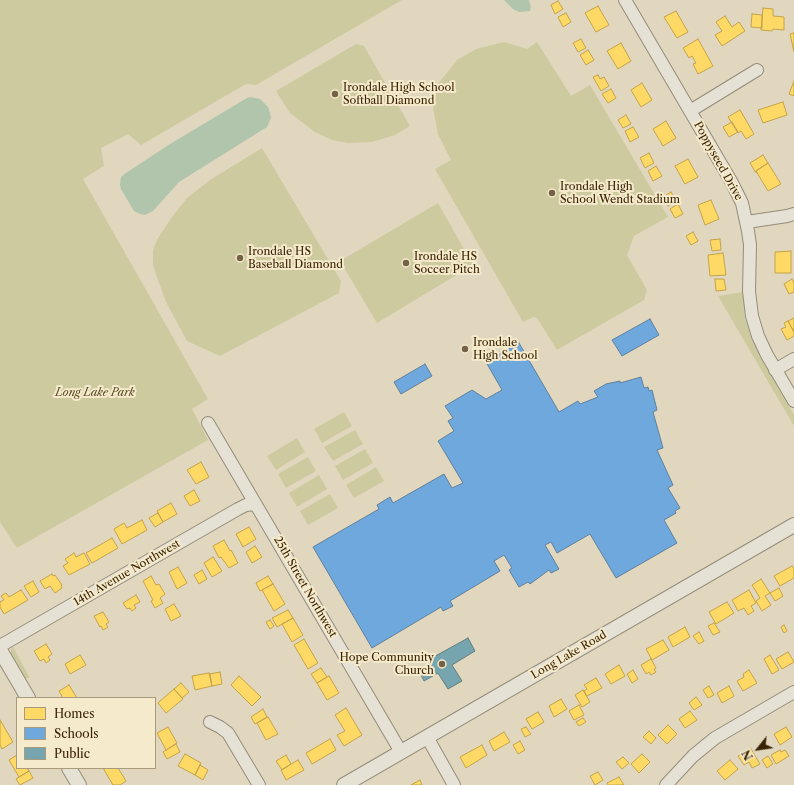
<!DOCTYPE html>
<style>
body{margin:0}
#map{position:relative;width:794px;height:785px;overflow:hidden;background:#e0d7be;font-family:"Libre Caslon Text",serif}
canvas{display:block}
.legend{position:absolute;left:16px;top:697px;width:140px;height:72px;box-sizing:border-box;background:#f5eacb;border:1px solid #aa9a7c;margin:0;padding:5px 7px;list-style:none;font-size:12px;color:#3a2305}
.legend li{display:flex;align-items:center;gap:8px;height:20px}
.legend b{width:20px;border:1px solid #aa9a7c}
.north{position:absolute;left:738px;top:729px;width:40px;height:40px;-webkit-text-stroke:3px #f5eacb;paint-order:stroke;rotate:240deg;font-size:11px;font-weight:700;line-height:16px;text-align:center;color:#3a2305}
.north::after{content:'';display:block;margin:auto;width:14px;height:18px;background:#3a2305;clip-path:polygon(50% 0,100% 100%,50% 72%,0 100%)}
</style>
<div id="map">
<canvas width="794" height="785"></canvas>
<ul class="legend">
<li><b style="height:11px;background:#ffd966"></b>Homes</li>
<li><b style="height:11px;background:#6fa8dc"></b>Schools</li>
<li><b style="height:11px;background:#76a5af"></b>Public</li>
</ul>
<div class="north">N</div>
</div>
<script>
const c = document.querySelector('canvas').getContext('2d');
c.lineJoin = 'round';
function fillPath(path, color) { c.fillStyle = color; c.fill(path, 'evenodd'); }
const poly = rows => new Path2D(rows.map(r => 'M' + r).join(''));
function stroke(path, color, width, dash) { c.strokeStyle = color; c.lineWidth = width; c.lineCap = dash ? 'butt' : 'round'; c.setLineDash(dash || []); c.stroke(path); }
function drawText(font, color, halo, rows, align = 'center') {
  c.font = font + ' "Libre Caslon Text",serif'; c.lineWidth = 4; c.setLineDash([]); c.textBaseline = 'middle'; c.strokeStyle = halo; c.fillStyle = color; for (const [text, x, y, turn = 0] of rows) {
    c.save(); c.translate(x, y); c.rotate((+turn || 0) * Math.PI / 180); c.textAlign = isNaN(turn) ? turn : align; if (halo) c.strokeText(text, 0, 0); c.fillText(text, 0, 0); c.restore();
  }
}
const green = poly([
 [0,0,402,0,256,85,246,84,141,145,128,134,101,148,104,166,83,179,208,399,192,409,208,440,17,548,0,522],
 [504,42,527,49,537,42,571,96,590,85,668,217,634,236,627,255,647,290,644,300,557,350,537,318,533,317,523,322,435,169,451,160,438,134,433,108,438,84,457,60,476,49],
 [356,44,364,46,410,126,395,135,372,142,348,143,332,140,315,132,290,113,276,91],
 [262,148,341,281,339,293,220,356,187,341,166,302,153,266,153,250,158,238,172,217,187,198,210,180],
 [438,203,473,265,377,323,340,261],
 [743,292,745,319,752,339,763,361,794,415,794,426,718,296],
 [344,412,352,426,322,443,314,429],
 [355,430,363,444,333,461,324,447],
 [297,438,305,452,276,470,267,456],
 [365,449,373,463,343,480,335,466],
 [308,457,316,471,286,488,278,474],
 [376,467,384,481,354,498,346,485],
 [319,475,327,489,297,507,289,493],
 [330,494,338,508,308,525,300,511],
 [12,647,13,647,30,678,25,678,11,654,11,650]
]);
const water = poly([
 [504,0,529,0,531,7,530,11,519,12,513,9],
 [251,97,260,99,268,107,270,113,271,118,267,127,179,182,153,211,145,215,140,214,134,211,121,189,120,185,121,177,126,173,170,144,247,98]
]);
const homes = poly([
 [558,1,563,9,555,14,551,5,558,1],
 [598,6,609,25,596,32,585,13,598,6],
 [763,8,773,9,773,16,784,17,784,30,773,29,772,31,761,30,763,8],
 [676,11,688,32,677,38,664,17,676,11],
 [566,13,571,22,563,27,558,17,566,13],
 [752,14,762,15,762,28,751,27,752,14],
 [725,16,732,27,739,22,745,31,722,46,715,35,722,31,716,22,725,16],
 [794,33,794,52,790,34,794,33],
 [581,39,586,48,578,52,573,43,581,39],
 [698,39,713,66,698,74,693,64,696,63,692,56,689,58,683,48,698,39],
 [621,43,631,61,618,69,607,51,621,43],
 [588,50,594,60,586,65,580,55,588,50],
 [598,75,600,79,604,77,609,86,601,91,593,77,598,75],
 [794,81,794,96,789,94,794,81],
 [642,83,652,100,641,107,631,90,642,83],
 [611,89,616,98,608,103,602,94,611,89],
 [783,102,787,115,763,123,758,110,783,102],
 [740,110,754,134,746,139,741,131,738,133,728,117,740,110],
 [626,115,631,124,623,128,618,120,626,115],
 [666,121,676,138,663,146,653,129,666,121],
 [732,122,738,132,729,137,723,127,732,122],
 [633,127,639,137,630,142,625,131,633,127],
 [649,153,654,163,645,168,640,158,649,153],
 [763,155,768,163,756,171,757,172,756,173,750,163,763,155],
 [688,159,698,177,685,184,675,166,688,159],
 [768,163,781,184,768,191,756,171,768,163],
 [656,166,662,176,653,181,648,171,656,166],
 [671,192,676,201,668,206,663,197,671,192],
 [711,200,719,219,705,225,698,205,711,200],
 [678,204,683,214,675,218,670,209,678,204],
 [693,232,698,241,691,245,686,236,693,232],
 [720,239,721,250,712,251,710,240,720,239],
 [791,251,791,273,775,273,775,252,791,251],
 [723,253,726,275,710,276,708,255,723,253],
 [715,279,724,279,726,290,716,291,715,279],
 [792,279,794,283,794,292,789,294,784,284,792,279],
 [794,318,794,332,788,321,794,318],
 [788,321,794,332,794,336,787,340,781,329,786,327,784,323,788,321],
 [201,462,209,477,196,484,187,470,201,462],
 [194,490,200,501,190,506,184,496,194,490],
 [171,503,177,514,163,522,157,511,171,503],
 [158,513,163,522,155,527,149,518,158,513],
 [142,520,147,530,122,544,114,529,124,523,127,528,142,520],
 [249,527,256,539,243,547,236,534,249,527],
 [112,538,118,548,92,563,86,553,112,538],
 [224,540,230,551,231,550,238,563,229,568,221,557,219,558,213,546,224,540],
 [255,546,262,557,252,563,246,552,255,546],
 [74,553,76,557,84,553,90,564,69,575,63,566,68,563,65,559,74,553],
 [213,557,222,571,212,577,204,563,213,557],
 [792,566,794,569,794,578,780,586,774,576,792,566],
 [178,567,187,583,177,589,169,572,178,567],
 [202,570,207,579,199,584,194,575,202,570],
 [52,574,53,576,55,575,62,585,61,586,62,588,55,593,50,586,45,589,40,581,52,574],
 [151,576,156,585,159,584,165,594,160,598,163,603,155,608,151,601,153,600,143,581,151,576],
 [268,576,273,584,260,591,256,583,268,576],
 [761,579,770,593,765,596,771,605,762,611,756,601,760,598,752,585,761,579],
 [33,581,39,592,31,597,24,586,33,581],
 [273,584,285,604,274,611,262,590,273,584],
 [779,588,783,596,775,601,770,593,779,588],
 [21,590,28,600,4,614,0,607,0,602,4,600,1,596,6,593,9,597,21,590],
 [749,590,756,603,751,606,754,611,748,615,744,608,738,611,732,600,749,590],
 [136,595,140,602,134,605,136,608,132,611,130,608,127,609,123,603,136,595],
 [727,602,734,613,716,624,709,612,727,602],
 [174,604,181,616,171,621,165,609,174,604],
 [288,610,293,618,277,627,272,618,288,610],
 [103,612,109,622,106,624,108,627,103,630,101,626,100,627,94,616,103,612],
 [293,618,303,635,292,642,282,624,293,618],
 [270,620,274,626,270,629,266,622,270,620],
 [714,623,720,632,713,635,708,626,714,623],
 [784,625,787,631,784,633,781,627,784,625],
 [685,627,690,637,673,647,668,637,685,627],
 [699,632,704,641,699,644,693,636,699,632],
 [304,639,318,663,308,669,294,645,304,639],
 [663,640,669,650,652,660,646,649,663,640],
 [46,644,52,654,48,657,50,660,46,663,44,659,40,661,34,651,46,644],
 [788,652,794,662,782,669,776,659,788,652],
 [80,655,86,665,70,674,65,664,80,655],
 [770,655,779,670,772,674,764,659,770,655],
 [651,659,656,668,654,669,656,672,651,675,649,672,646,674,641,665,651,659],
 [619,665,625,676,611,684,605,674,619,665],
 [321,668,327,677,317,683,311,674,321,668],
 [633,670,638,679,632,683,627,674,633,670],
 [749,670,757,683,743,691,737,681,744,677,743,674,749,670],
 [220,672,222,684,212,686,210,674,220,672],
 [209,673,212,686,195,690,192,676,209,673],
 [239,676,261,697,252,706,231,685,239,676],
 [329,676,339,693,327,700,317,683,329,676],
 [596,678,602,688,587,696,584,691,587,689,584,685,596,678],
 [181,683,189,692,182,698,174,689,181,683],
 [69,685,77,698,63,698,59,691,69,685],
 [709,686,714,695,708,698,703,690,709,686],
 [729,686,734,696,722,703,717,693,729,686],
 [174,689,183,699,166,713,158,703,174,689],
 [583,690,590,702,582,707,575,695,583,690],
 [696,697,702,705,694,710,689,703,696,697],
 [561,699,567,709,554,717,549,706,561,699],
 [579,705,584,715,574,720,569,711,579,705],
 [346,708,362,735,344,746,337,735,345,731,335,715,346,708],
 [263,709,267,717,255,724,251,717,263,709],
 [690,711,697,720,685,728,679,719,690,711],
 [538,712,544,722,532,729,526,719,538,712],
 [268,717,278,734,266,740,257,723,268,717],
 [583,718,586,722,579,726,576,722,583,718],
 [0,720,13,742,2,749,0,745,0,720],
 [668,725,677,734,667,744,658,735,668,725],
 [168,727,177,743,166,750,157,733,168,727],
 [526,727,531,734,525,737,521,729,526,727],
 [786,727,792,737,780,745,774,734,786,727],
 [649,731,656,738,651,744,643,737,649,731],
 [504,732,510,742,494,751,489,741,504,732],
 [330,739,336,750,312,764,306,753,330,739],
 [520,741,525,750,518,754,513,745,520,741],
 [176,744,180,752,167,759,163,752,176,744],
 [482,745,487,755,466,768,460,757,482,745],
 [751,749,760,764,752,768,749,762,744,765,738,756,751,749],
 [780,750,781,752,785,750,789,756,776,764,771,755,780,750],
 [185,754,201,763,195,775,178,766,185,754],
 [642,754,650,762,639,773,631,764,642,754],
 [17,755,17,768,27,768,29,771,19,777,9,760,17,755],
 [286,755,291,764,282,770,276,761,286,755],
 [768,756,773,764,767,768,762,760,768,756],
 [623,757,629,763,622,769,616,762,623,757],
 [298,760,304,770,286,780,281,770,298,760],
 [730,760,738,769,725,780,717,771,730,760],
 [200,765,208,770,203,780,195,775,200,765],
 [103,768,118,768,126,781,120,785,113,785,103,768],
 [29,771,33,778,20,785,16,779,29,771],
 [598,772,603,780,595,785,590,776,598,772],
 [619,777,624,785,608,785,607,783,619,777],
 [420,780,422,785,411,785,420,780]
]);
const schools = poly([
 [650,319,659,335,622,356,612,340,650,319],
 [519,343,559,412,578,401,580,404,598,397,594,391,606,384,620,381,620,383,641,377,644,388,648,387,649,391,652,390,657,410,653,412,663,448,657,450,673,485,668,488,680,508,675,511,676,513,664,520,677,543,616,578,590,534,557,553,551,542,545,545,559,569,551,573,549,570,530,584,528,582,519,587,509,570,512,568,504,555,494,561,500,571,450,601,453,606,443,611,441,607,372,648,313,547,379,509,377,505,390,497,393,503,444,474,452,488,463,483,438,441,454,431,448,421,453,418,445,406,472,390,486,399,502,390,486,362,519,343],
 [425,364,432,376,401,394,394,382,425,364]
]);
const public = poly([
 [468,638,475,651,452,665,462,681,448,689,438,673,424,681,419,671,432,663,430,659,468,638]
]);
const minor = poly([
 [625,0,731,181,742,203,748,231,750,245,749,291,752,316,758,336,767,355,794,401],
 [690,111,757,70],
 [747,222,787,216,794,214],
 [775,370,794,359],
 [208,423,401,752],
 [0,646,238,509,246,505,255,504],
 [210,722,220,727,228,733,259,785],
 [427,737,454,785],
 [666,785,693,756,715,738,794,692]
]);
const tertiary = poly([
 [0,650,28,698],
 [69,768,79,785],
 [344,785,794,525]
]);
const markers = [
 [335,94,4,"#746246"],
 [552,193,4,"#746246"],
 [240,258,4,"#746246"],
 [406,263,4,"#746246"],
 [465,349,4,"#746246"],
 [442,664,4,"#746246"]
];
const poiNames = [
 ["Irondale High School",343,88],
 ["Softball Diamond",343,101],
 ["Irondale High",560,187],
 ["School Wendt Stadium",560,200],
 ["Irondale HS",248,252],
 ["Baseball Diamond",248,265],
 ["Irondale HS",414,257],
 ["Soccer Pitch",414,270],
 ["Irondale",473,343],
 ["High School",473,356],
 ["Hope Community",434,658,"right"],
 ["Church",434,671,"right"]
];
const streetNames = [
 ["Poppyseed Drive",718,161,61],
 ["14th Avenue Northwest",127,573,-30],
 ["25th Street Northwest",305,587,60],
 ["Long Lake Road",569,655,-30]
];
const parkNames = [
 ["Long Lake Park",95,393]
];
fillPath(green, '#cecaa0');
fillPath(water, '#b0c5ac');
fillPath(homes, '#ffd966');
stroke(homes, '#c4a249', 1);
fillPath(schools, '#6fa8dc');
stroke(schools, '#5f809c', 1);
fillPath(public, '#76a5af');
stroke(public, '#647e7c', 1);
stroke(minor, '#948c7a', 14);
stroke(tertiary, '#948c7a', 16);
stroke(minor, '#e6e1d5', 12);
stroke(tertiary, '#e6e1d5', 14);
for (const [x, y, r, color] of markers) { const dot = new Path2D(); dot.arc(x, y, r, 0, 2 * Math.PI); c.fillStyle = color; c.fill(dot); stroke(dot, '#f5eacb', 1.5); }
drawText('11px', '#3a2305', '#f5eacb', poiNames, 'left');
drawText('11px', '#3a2305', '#f5eacb', streetNames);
drawText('italic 11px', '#5b4a26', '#f5eacb', parkNames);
</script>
